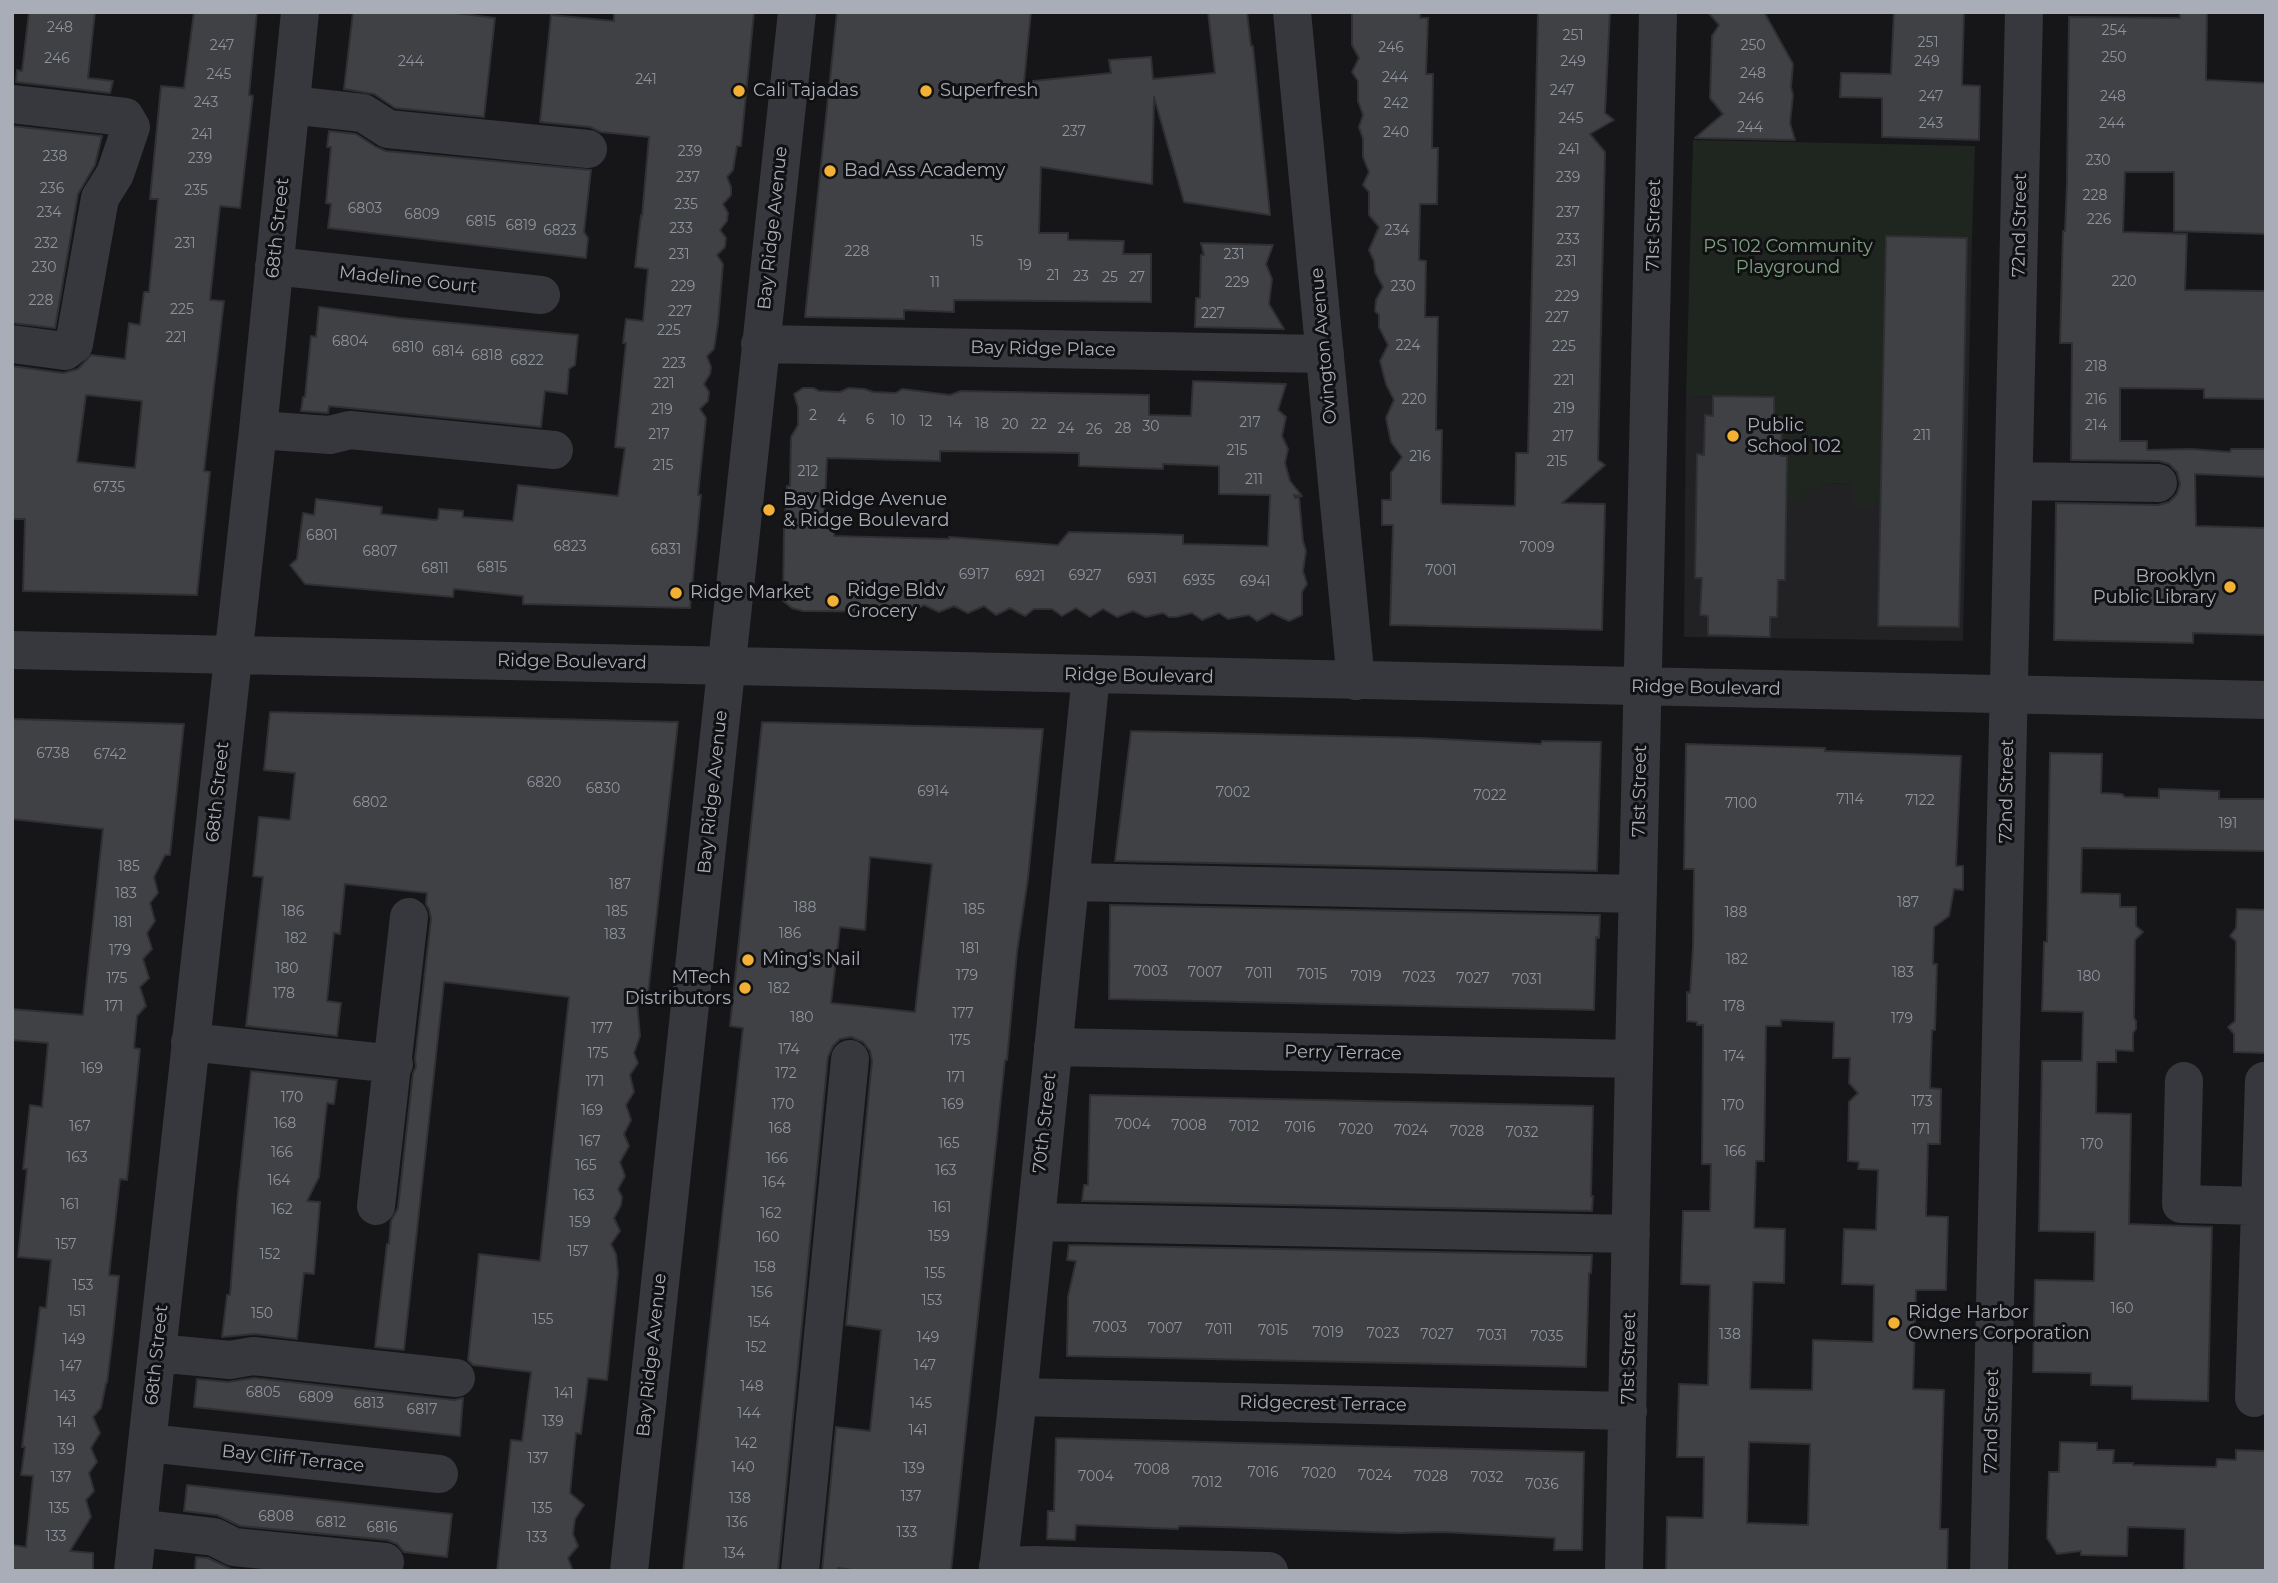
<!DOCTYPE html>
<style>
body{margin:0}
#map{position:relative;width:2278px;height:1583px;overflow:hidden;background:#161618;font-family:Montserrat,sans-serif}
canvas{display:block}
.frame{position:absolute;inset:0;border:14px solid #a8adb8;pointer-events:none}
</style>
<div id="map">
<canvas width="2278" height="1583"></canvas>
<div class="frame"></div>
</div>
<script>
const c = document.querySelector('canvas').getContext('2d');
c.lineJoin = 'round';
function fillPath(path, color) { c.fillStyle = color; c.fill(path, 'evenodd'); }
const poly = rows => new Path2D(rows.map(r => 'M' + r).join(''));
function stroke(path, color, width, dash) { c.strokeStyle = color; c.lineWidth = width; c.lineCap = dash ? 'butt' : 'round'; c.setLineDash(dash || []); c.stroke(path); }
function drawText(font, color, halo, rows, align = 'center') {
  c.font = font + ' Montserrat,sans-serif'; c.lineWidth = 6; c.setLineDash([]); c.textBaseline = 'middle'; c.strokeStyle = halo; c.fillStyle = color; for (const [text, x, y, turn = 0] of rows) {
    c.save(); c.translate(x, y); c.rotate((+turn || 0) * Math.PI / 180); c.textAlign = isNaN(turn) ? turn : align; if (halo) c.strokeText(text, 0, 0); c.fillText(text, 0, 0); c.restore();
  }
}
const built = poly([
 [1886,236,1972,238,1963,641,1684,637,1686,396,1774,397,1782,417,1787,456,1803,489,1822,483,1854,484,1854,506,1879,506]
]);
const green = poly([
 [1693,140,1975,146,1972,238,1886,237,1880,506,1853,506,1853,484,1822,483,1821,489,1803,489,1802,501,1786,501,1787,457,1781,456,1781,417,1774,417,1774,397,1686,396]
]);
const building = poly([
 [29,12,95,12,88,78,113,81,110,93,16,82,17,70,22,71,29,12],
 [194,12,257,12,249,95,253,96,240,208,220,206,210,300,224,301,204,471,210,472,197,595,23,591,25,519,12,519,12,366,63,373,78,369,91,355,125,359,129,323,140,325,144,292,149,292,158,199,150,199,161,86,184,88,194,12],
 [86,395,142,401,135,468,77,462,86,395],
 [353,12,448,12,495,18,484,117,395,108,374,94,344,89,353,12],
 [614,12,754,12,741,146,737,146,733,170,727,177,731,187,731,195,723,204,728,213,727,221,720,230,726,238,725,247,717,255,723,264,718,323,714,349,707,356,711,367,710,374,704,384,709,392,708,401,700,409,706,418,698,495,701,495,690,608,523,604,523,596,454,589,453,597,305,584,290,565,297,559,303,513,314,515,316,499,382,507,381,514,435,520,438,519,439,509,463,511,463,517,513,521,518,485,618,496,625,448,615,447,626,343,623,343,626,319,643,321,648,269,635,267,641,215,642,216,649,137,601,132,590,127,540,122,551,15,614,21,614,12],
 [837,12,1031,12,1024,82,1111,73,1109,60,1151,57,1153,79,1215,73,1208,12,1247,12,1251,46,1253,46,1270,215,1184,202,1154,97,1152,184,1041,167,1039,233,1068,233,1068,240,1124,241,1123,254,1151,254,1151,302,954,300,954,312,904,310,904,319,805,317,837,12],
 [1352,12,1420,12,1420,18,1428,18,1426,74,1433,74,1432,148,1438,148,1437,204,1420,204,1419,260,1426,261,1425,317,1438,317,1436,430,1442,430,1441,501,1442,504,1515,506,1516,453,1528,453,1538,12,1610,12,1605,113,1614,120,1590,134,1605,152,1598,460,1605,465,1562,503,1605,504,1602,630,1390,625,1393,525,1382,525,1382,500,1391,500,1391,473,1402,457,1391,442,1386,418,1394,400,1386,384,1380,361,1388,345,1379,327,1379,315,1375,311,1376,300,1383,287,1375,272,1374,261,1369,250,1379,227,1369,215,1369,192,1363,185,1369,172,1363,157,1363,139,1359,127,1363,115,1358,101,1358,81,1352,72,1359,58,1352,45,1352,12],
 [1708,12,1764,12,1793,64,1791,87,1793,95,1790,123,1795,140,1695,138,1723,114,1710,98,1712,36,1719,25,1708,12],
 [1894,12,1964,12,1962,85,1980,86,1979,140,1882,137,1882,98,1840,97,1841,73,1891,74,1894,12],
 [2180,12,2207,12,2206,80,2266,83,2266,234,2174,231,2174,172,2125,172,2123,232,2187,234,2185,290,2266,291,2266,399,2204,398,2204,389,2120,388,2120,441,2147,441,2147,450,2191,449,2230,452,2231,449,2266,449,2266,477,2195,474,2196,526,2266,528,2266,635,2193,633,2193,643,2054,640,2056,503,2158,505,2169,502,2177,494,2180,484,2177,472,2169,464,2159,461,2071,460,2072,343,2060,343,2063,231,2065,231,2067,183,2069,17,2180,18,2180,12],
 [12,126,102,136,95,165,78,194,55,328,12,323,12,126],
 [329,131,356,134,376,147,386,151,591,170,584,232,588,238,586,258,328,228,331,204,326,203,331,147,327,147,329,131],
 [1886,236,1967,238,1959,627,1878,626,1886,236],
 [1201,243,1273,245,1266,264,1272,279,1269,304,1284,329,1195,327,1196,298,1200,298,1201,255,1204,255,1201,243],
 [319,307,401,318,578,335,575,365,569,369,567,394,545,391,541,427,329,406,328,413,301,411,303,397,305,397,311,336,316,337,319,307],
 [1193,381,1286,384,1278,410,1286,417,1282,436,1288,449,1285,463,1290,481,1302,496,1294,495,1295,498,1299,497,1303,541,1306,551,1303,571,1307,584,1302,592,1302,615,1289,621,1272,613,1257,621,1249,615,1228,619,1219,613,1202,620,1192,613,1176,617,1169,617,1163,613,1146,617,1133,611,1117,617,1103,609,1090,617,1076,608,1062,616,1052,609,1034,609,1025,616,1010,608,996,615,984,606,968,613,954,606,939,612,924,605,916,610,904,612,803,611,792,608,783,601,784,529,787,486,790,486,791,437,798,425,798,407,794,394,803,388,813,388,819,391,840,392,849,388,864,389,873,392,896,393,902,389,950,395,961,391,1149,395,1149,415,1191,416,1193,381],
 [940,451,1079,453,1079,466,1163,469,1163,464,1219,466,1219,494,1270,495,1268,546,1183,544,1183,535,1155,534,1069,532,1058,545,949,537,949,539,834,536,835,521,824,521,827,458,940,461,940,451],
 [1713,396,1774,397,1774,417,1782,417,1781,456,1787,456,1785,580,1778,580,1777,617,1770,617,1770,637,1708,635,1708,616,1700,615,1702,578,1695,578,1697,454,1704,455,1705,415,1713,416,1713,396],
 [270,712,678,722,647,1003,637,1002,640,1036,634,1053,638,1063,630,1075,634,1092,626,1105,631,1120,624,1134,629,1146,620,1162,625,1176,618,1189,622,1197,621,1205,614,1218,620,1231,611,1244,616,1254,618,1273,607,1380,588,1378,581,1434,576,1433,570,1493,584,1505,575,1519,573,1534,578,1546,568,1558,573,1571,497,1571,511,1440,522,1441,531,1372,473,1365,468,1360,479,1254,540,1261,569,997,444,982,404,1350,375,1347,387,1244,389,1244,391,1221,398,1208,413,1073,416,1067,415,1059,431,919,429,909,426,904,427,893,345,884,340,934,334,933,327,1001,341,1003,337,1036,246,1026,263,877,253,876,259,817,290,820,295,773,264,770,270,712],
 [12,719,184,724,170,855,165,855,154,877,158,893,150,903,155,921,147,933,152,949,143,959,149,978,140,987,146,1006,137,1016,134,1048,140,1049,127,1180,120,1179,109,1275,119,1276,113,1334,107,1383,106,1383,101,1408,93,1417,100,1433,91,1448,97,1462,89,1473,94,1491,86,1500,91,1517,70,1551,93,1553,93,1571,12,1571,12,1545,26,1547,33,1476,21,1475,25,1447,22,1447,40,1307,46,1308,51,1260,18,1257,27,1169,23,1169,30,1105,42,1107,48,1043,12,1040,12,1009,83,1015,103,829,12,819,12,719],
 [762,722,1043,729,1028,878,1017,952,1007,1060,1005,1060,951,1571,859,1571,838,1568,837,1571,822,1571,836,1427,870,1431,881,1330,846,1325,872,1061,870,1051,863,1042,851,1037,840,1039,833,1046,828,1057,778,1571,683,1571,743,1028,730,1026,762,722],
 [870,857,932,864,915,1012,831,1003,840,927,865,930,870,857],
 [1131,731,1421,738,1541,744,1542,741,1601,742,1597,871,1115,861,1131,731],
 [1686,744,1825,748,1825,751,1961,756,1956,866,1963,866,1963,890,1954,889,1949,916,1934,927,1933,964,1937,964,1935,1030,1932,1030,1930,1088,1941,1089,1940,1144,1928,1144,1926,1216,1948,1217,1946,1290,1916,1290,1913,1389,1944,1390,1940,1529,1948,1529,1947,1571,1666,1571,1667,1517,1703,1518,1704,1457,1677,1457,1679,1384,1708,1385,1710,1285,1681,1284,1683,1211,1710,1211,1711,1164,1702,1164,1703,1025,1697,1025,1697,1022,1687,1021,1687,992,1690,993,1693,947,1694,869,1684,869,1686,744],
 [1781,1020,1834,1022,1833,1058,1850,1058,1849,1083,1858,1093,1849,1102,1848,1161,1859,1162,1858,1169,1878,1170,1876,1230,1844,1229,1842,1284,1874,1285,1873,1342,1813,1340,1812,1390,1750,1389,1753,1282,1784,1283,1785,1229,1754,1228,1756,1161,1764,1161,1766,1026,1781,1026,1781,1020],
 [1749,1442,1810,1444,1808,1525,1747,1523,1749,1442],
 [2050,753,2102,754,2101,793,2122,794,2125,797,2159,798,2159,789,2219,791,2219,799,2266,799,2266,851,2082,848,2081,893,2120,894,2120,907,2136,907,2136,926,2143,932,2135,940,2134,1018,2136,1021,2136,1029,2133,1033,2133,1051,2116,1050,2116,1062,2097,1062,2096,1113,2131,1114,2129,1224,2212,1227,2208,1401,2132,1399,2132,1386,2091,1385,2091,1373,2033,1372,2035,1280,2094,1281,2095,1232,2039,1231,2042,1061,2082,1061,2083,1012,2042,1011,2044,942,2047,942,2050,753],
 [1110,905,1600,915,1599,938,1596,937,1594,1010,1109,999,1110,905],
 [2237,909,2266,910,2266,1053,2234,1052,2234,1034,2228,1027,2235,1021,2236,941,2230,936,2236,928,2237,909],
 [251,1071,337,1080,334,1104,327,1103,319,1177,307,1201,320,1202,314,1274,304,1273,297,1339,255,1334,222,1337,227,1295,230,1295,238,1193,251,1071],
 [1090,1095,1593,1106,1591,1196,1593,1196,1592,1211,1082,1201,1084,1185,1088,1185,1090,1095],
 [1069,1245,1592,1255,1591,1273,1589,1273,1586,1367,1067,1356,1068,1297,1076,1261,1067,1260,1069,1245],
 [254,1378,454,1400,463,1398,460,1436,194,1407,197,1379,228,1382,254,1378],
 [1056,1438,1584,1452,1582,1550,1554,1550,1555,1538,1443,1532,1401,1533,1221,1527,1179,1526,1178,1529,1076,1525,1075,1540,1047,1539,1048,1511,1054,1511,1056,1438],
 [2060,1442,2097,1443,2097,1450,2114,1450,2113,1463,2133,1463,2133,1465,2216,1467,2217,1459,2236,1460,2236,1450,2266,1451,2266,1571,2184,1571,2185,1529,2128,1527,2127,1556,2081,1555,2081,1551,2057,1554,2047,1538,2049,1472,2059,1472,2060,1442],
 [187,1485,452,1514,447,1557,404,1552,397,1544,387,1540,240,1526,217,1515,184,1511,187,1485],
 [196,1557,208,1558,231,1569,252,1571,195,1571,196,1557]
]);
const minor = poly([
 [1292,12,1356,681],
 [12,104,125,117,131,127,115,174,100,198,74,344,65,351,12,344],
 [291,105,363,113,388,129,588,149],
 [274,266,541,295],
 [760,344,1325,354],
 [258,430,330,435,350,430,554,450],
 [2014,481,2158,483],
 [12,650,2266,700],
 [1070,882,1638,894],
 [190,1042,394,1064],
 [1053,1047,1634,1059],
 [2184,1081,2181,1204,2260,1206],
 [376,1206,409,917],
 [1036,1222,1631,1234],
 [157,1353,230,1360,253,1356,456,1378],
 [1018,1397,1628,1411],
 [2254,1398,2264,1081],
 [148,1443,439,1474],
 [138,1528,214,1537,234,1547,385,1562],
 [998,1566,1035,1565,1269,1571],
 [133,1571,258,430,300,12],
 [629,1571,797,12],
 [800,1571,850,1059],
 [998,1571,1018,1397,1091,675],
 [1624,1571,1634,1059,1658,12],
 [1989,1571,2024,12]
]);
const markers = [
 [739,91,7,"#f2b134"],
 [926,91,7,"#f2b134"],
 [830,171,7,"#f2b134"],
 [1733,436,7,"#f2b134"],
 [769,510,7,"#f2b134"],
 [2230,587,7,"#f2b134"],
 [676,593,7,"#f2b134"],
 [833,601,7,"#f2b134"],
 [748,960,7,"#f2b134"],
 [745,988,7,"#f2b134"],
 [1894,1323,7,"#f2b134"]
];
const numberNames = [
 ["248",60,28],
 ["254",2114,31],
 ["251",1573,36],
 ["251",1928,43],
 ["247",222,46],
 ["250",1753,46],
 ["246",1391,48],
 ["250",2114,58],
 ["246",57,59],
 ["244",411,62],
 ["249",1573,62],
 ["249",1927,62],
 ["248",1753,74],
 ["245",219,75],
 ["244",1395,78],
 ["241",646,80],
 ["247",1562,91],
 ["247",1931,97],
 ["248",2113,97],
 ["246",1751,99],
 ["243",206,103],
 ["242",1396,104],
 ["245",1571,119],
 ["243",1931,124],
 ["244",2112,124],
 ["244",1750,128],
 ["237",1074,132],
 ["240",1396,133],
 ["241",202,135],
 ["241",1569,150],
 ["239",690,152],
 ["238",55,157],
 ["239",200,159],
 ["230",2098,161],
 ["237",688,178],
 ["239",1568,178],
 ["236",52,189],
 ["235",196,191],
 ["228",2095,196],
 ["235",686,205],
 ["6803",365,209],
 ["234",49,213],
 ["237",1568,213],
 ["6809",422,215],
 ["226",2099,220],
 ["6815",481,222],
 ["6819",521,226],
 ["233",681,229],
 ["6823",560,231],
 ["234",1397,231],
 ["233",1568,240],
 ["15",977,242],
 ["232",46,244],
 ["231",185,244],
 ["228",857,252],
 ["231",679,255],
 ["231",1234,255],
 ["231",1566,262],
 ["19",1025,266],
 ["230",44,268],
 ["21",1053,276],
 ["23",1081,277],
 ["25",1110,278],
 ["27",1137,278],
 ["220",2124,282],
 ["11",935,283],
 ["229",1237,283],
 ["229",683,287],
 ["230",1403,287],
 ["229",1567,297],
 ["228",41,301],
 ["225",182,310],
 ["227",680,312],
 ["227",1213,314],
 ["227",1557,318],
 ["225",669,331],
 ["221",176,338],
 ["6804",350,342],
 ["224",1408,346],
 ["225",1564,347],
 ["6810",408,348],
 ["6814",448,352],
 ["6818",487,356],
 ["6822",527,361],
 ["223",674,364],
 ["218",2096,367],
 ["221",1564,381],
 ["221",664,384],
 ["220",1414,400],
 ["216",2096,400],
 ["219",1564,409],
 ["219",662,410],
 ["2",813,416],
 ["4",842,420],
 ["6",870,420],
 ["10",898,421],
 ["12",926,422],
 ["14",955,423],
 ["217",1250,423],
 ["18",982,424],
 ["20",1010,425],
 ["22",1039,425],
 ["214",2096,426],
 ["30",1151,427],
 ["24",1066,429],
 ["28",1123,429],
 ["26",1094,430],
 ["217",659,435],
 ["211",1922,436],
 ["217",1563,437],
 ["215",1237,451],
 ["216",1420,457],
 ["215",1557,462],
 ["215",663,466],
 ["212",808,472],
 ["211",1254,480],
 ["6735",109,488],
 ["6801",322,536],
 ["6823",570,547],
 ["7009",1537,548],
 ["6831",666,550],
 ["6807",380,552],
 ["6815",492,568],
 ["6811",435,569],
 ["7001",1441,571],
 ["6917",974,575],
 ["6927",1085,576],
 ["6921",1030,577],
 ["6931",1142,579],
 ["6935",1199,581],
 ["6941",1255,582],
 ["6738",53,754],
 ["6742",110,755],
 ["6820",544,783],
 ["6830",603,789],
 ["6914",933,792],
 ["7002",1233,793],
 ["7022",1490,796],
 ["7114",1850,800],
 ["7122",1920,801],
 ["6802",370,803],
 ["7100",1741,804],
 ["191",2228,824],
 ["185",129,867],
 ["187",620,885],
 ["183",126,894],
 ["187",1908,903],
 ["188",805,908],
 ["185",974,910],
 ["186",293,912],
 ["185",617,912],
 ["188",1736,913],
 ["181",123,923],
 ["186",790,934],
 ["183",615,935],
 ["182",296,939],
 ["181",970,949],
 ["179",120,951],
 ["182",1737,960],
 ["180",287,969],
 ["7003",1151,972],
 ["7007",1205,973],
 ["183",1903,973],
 ["7011",1259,974],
 ["7015",1312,975],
 ["179",967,976],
 ["7019",1366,977],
 ["180",2089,977],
 ["7023",1419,978],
 ["175",117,979],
 ["7027",1473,979],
 ["7031",1527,980],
 ["182",779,989],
 ["178",284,994],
 ["171",114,1007],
 ["178",1734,1007],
 ["177",963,1014],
 ["180",802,1018],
 ["179",1902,1019],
 ["177",602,1029],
 ["175",960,1041],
 ["174",789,1050],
 ["175",598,1054],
 ["174",1734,1057],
 ["169",92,1069],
 ["172",786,1074],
 ["171",956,1078],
 ["171",595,1082],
 ["170",292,1098],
 ["173",1922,1102],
 ["170",783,1105],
 ["169",953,1105],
 ["170",1733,1106],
 ["169",592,1111],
 ["168",285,1124],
 ["7004",1133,1125],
 ["7008",1189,1126],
 ["167",80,1127],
 ["7012",1244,1127],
 ["7016",1300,1128],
 ["168",780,1129],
 ["7020",1356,1130],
 ["171",1921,1130],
 ["7024",1411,1131],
 ["7028",1467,1132],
 ["7032",1522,1133],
 ["167",590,1142],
 ["165",949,1144],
 ["170",2092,1145],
 ["166",1735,1152],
 ["166",282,1153],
 ["163",77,1158],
 ["166",777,1159],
 ["165",586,1166],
 ["163",946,1171],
 ["164",279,1181],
 ["164",774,1183],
 ["163",584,1196],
 ["161",70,1205],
 ["161",942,1208],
 ["162",282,1210],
 ["162",771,1214],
 ["159",580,1223],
 ["159",939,1237],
 ["160",768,1238],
 ["157",66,1245],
 ["157",578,1252],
 ["152",270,1255],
 ["158",765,1268],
 ["155",935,1274],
 ["153",83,1286],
 ["156",762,1293],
 ["153",932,1301],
 ["160",2122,1309],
 ["151",77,1312],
 ["150",262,1314],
 ["155",543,1320],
 ["154",759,1323],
 ["7003",1110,1328],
 ["7007",1165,1329],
 ["7011",1219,1330],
 ["7015",1273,1331],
 ["7019",1328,1333],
 ["7023",1383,1334],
 ["7027",1437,1335],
 ["138",1730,1335],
 ["7031",1492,1336],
 ["7035",1547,1337],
 ["149",928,1338],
 ["149",74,1340],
 ["152",756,1348],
 ["147",925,1366],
 ["147",71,1367],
 ["148",752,1387],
 ["6805",263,1393],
 ["141",564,1394],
 ["143",65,1397],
 ["6809",316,1398],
 ["6813",369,1404],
 ["145",921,1404],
 ["6817",422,1410],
 ["144",749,1414],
 ["139",553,1422],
 ["141",67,1423],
 ["141",918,1431],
 ["142",746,1444],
 ["139",64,1450],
 ["137",538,1459],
 ["140",743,1468],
 ["139",914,1469],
 ["7008",1152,1470],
 ["7016",1263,1473],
 ["7020",1319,1474],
 ["7024",1375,1476],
 ["7004",1096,1477],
 ["7028",1431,1477],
 ["137",61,1478],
 ["7032",1487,1478],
 ["7012",1207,1483],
 ["7036",1542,1485],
 ["137",911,1497],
 ["138",740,1499],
 ["135",59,1509],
 ["135",542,1509],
 ["6808",276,1517],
 ["6812",331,1523],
 ["136",737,1523],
 ["6816",382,1528],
 ["133",907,1533],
 ["133",56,1537],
 ["133",537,1538],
 ["134",734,1554]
];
const poiNames = [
 ["Cali Tajadas",753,91],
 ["Superfresh",940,91],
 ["Bad Ass Academy",844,171],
 ["Public",1747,426],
 ["School 102",1747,447],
 ["Bay Ridge Avenue",783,500],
 ["& Ridge Boulevard",783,521],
 ["Brooklyn",2216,577,"right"],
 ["Public Library",2216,598,"right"],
 ["Ridge Bldv",847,591],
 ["Grocery",847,612],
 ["Ridge Market",690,593],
 ["Ming's Nail",762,960],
 ["MTech",731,978,"right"],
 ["Distributors",731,999,"right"],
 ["Ridge Harbor",1908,1313],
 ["Owners Corporation",1908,1334]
];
const streetNames = [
 ["71st Street",1654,225,-89],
 ["72nd Street",2020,225,-89],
 ["68th Street",278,228,-84],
 ["Bay Ridge Avenue",773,228,-84],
 ["Madeline Court",408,280,6],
 ["Ovington Avenue",1324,346,-95],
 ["Bay Ridge Place",1043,349,1],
 ["Ridge Boulevard",572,662,1],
 ["Ridge Boulevard",1139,676,1],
 ["Ridge Boulevard",1706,688,1],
 ["71st Street",1640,791,-89],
 ["72nd Street",2007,791,-89],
 ["68th Street",218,792,-84],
 ["Bay Ridge Avenue",713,792,-84],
 ["Perry Terrace",1343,1053,1],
 ["70th Street",1045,1123,-84],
 ["68th Street",157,1355,-84],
 ["Bay Ridge Avenue",652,1355,-84],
 ["71st Street",1629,1358,-89],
 ["Ridgecrest Terrace",1323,1404,1],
 ["72nd Street",1992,1421,-89],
 ["Bay Cliff Terrace",293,1459,6]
];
const parkNames = [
 ["PS 102 Community",1788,247],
 ["Playground",1788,268]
];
fillPath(built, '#222225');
fillPath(green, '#1e261f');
fillPath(building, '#404145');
stroke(building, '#303034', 2);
stroke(minor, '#37383d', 38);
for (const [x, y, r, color] of markers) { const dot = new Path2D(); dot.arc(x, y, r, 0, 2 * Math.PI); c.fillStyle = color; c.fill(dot); stroke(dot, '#111113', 2.5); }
drawText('14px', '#8e929b', null, numberNames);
drawText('18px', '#a8adb8', '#111113', poiNames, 'left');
drawText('18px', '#a8adb8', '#111113', streetNames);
drawText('18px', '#7fa381', '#111113', parkNames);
</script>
